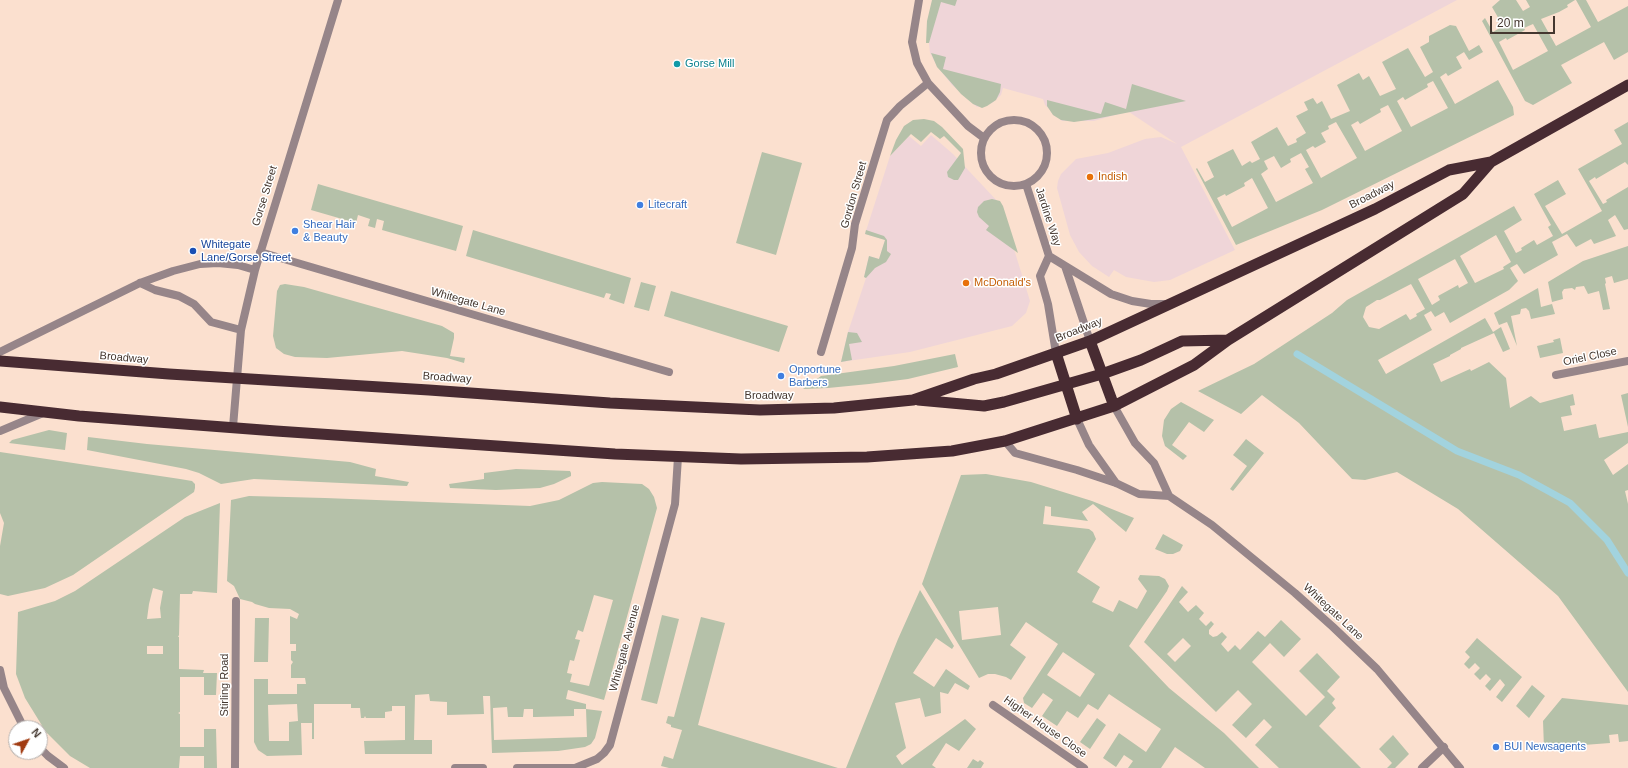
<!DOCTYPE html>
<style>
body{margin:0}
#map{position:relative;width:1628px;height:768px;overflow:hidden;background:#fbe0cf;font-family:Helvetica,sans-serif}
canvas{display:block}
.north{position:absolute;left:8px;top:720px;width:40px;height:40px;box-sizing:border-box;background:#fff;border:1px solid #b4afac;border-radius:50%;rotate:50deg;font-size:11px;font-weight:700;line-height:16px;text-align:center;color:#44372f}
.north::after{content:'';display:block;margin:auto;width:14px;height:18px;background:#a13b11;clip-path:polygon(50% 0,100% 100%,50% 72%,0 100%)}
.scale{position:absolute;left:1490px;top:16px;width:65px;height:18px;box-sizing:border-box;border:2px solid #44372f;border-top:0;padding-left:5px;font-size:12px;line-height:14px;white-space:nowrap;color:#44372f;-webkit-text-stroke:3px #fff;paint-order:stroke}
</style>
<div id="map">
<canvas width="1628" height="768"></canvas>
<div class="north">N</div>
<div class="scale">20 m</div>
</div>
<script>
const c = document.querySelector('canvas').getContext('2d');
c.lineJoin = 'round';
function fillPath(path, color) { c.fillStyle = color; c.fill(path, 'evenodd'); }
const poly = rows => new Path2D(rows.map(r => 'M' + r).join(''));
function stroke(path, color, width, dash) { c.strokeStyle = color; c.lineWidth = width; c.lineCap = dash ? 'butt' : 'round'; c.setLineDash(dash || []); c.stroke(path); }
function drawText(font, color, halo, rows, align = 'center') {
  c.font = font + ' Helvetica,sans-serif'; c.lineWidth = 3; c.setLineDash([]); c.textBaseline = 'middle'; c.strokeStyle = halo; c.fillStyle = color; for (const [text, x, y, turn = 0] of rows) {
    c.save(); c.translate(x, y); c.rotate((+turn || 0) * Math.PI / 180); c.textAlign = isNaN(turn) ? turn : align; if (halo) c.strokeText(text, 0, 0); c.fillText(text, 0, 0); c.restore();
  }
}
const commercial = poly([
 [932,0,1457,0,1181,147,1235,250,1170,280,1154,282,1126,277,1114,270,1109,277,1092,266,1079,252,1070,235,1057,188,1058,181,1061,174,1076,159,1108,153,1145,139,1161,137,1177,144,1126,110,1122,113,1094,121,1062,121,1045,105,1043,99,1003,88,1001,95,992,103,977,107,952,85,937,66,930,53,929,44],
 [931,135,953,154,1000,204,1030,301,1026,313,1012,326,910,352,841,362,848,332,866,278,864,277,869,256,879,259,885,240,865,234,890,156,909,136,921,146]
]);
const green = poly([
 [932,0,957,0,955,6,941,2,929,43,926,43,927,21],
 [1500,0,1516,0,1523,11,1530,7,1526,0,1575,0,1567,5,1568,7,1559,12,1541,19,1556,46,1591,27,1576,0,1586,0,1598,22,1628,6,1628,52,1614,60,1604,42,1561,65,1572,83,1533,105,1525,101,1482,21,1485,18,1493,32,1503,26,1492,7],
 [1533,24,1548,51,1513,70,1499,42,1506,38,1507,40,1525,30,1524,28],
 [1450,25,1456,26,1469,51,1479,45,1483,52,1469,60,1464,52,1456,57,1462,68,1448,76,1446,73,1440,77,1455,104,1498,80,1513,107,1514,115,1322,210,1236,245,1196,169,1197,168,1205,182,1214,177,1207,162,1233,149,1242,166,1250,161,1252,163,1260,159,1251,142,1277,127,1288,146,1297,142,1296,139,1306,133,1296,116,1308,110,1304,102,1313,98,1317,104,1322,101,1331,119,1350,111,1337,85,1359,73,1363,80,1369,76,1380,96,1396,89,1382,62,1408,48,1425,77,1433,72,1420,47,1429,42,1429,36],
 [1433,81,1448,108,1411,127,1397,101,1403,97,1405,100,1428,87,1427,84],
 [1388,105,1402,131,1365,151,1351,125,1358,121,1360,124,1381,112,1380,109],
 [1336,122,1357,158,1321,178,1306,150,1313,146,1315,148,1326,142,1321,133,1329,129,1328,126],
 [1301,153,1309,167,1305,169,1313,183,1276,202,1261,174,1268,169,1264,161,1274,156,1281,168,1291,162,1290,159],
 [1252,178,1268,208,1232,227,1217,198,1225,194,1226,196,1245,186,1244,183],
 [931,53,946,57,943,69,1001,84,1000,92,996,100,987,106,982,108,973,104,961,94,947,78,937,67],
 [1132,84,1186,101,1095,119,1074,122,1061,120,1053,115,1047,106,1047,100,1101,114,1105,102,1126,109],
 [924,119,934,121,942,127,963,149,965,168,958,180,954,180,948,177,947,172,961,153,944,136,940,139,931,132,921,142,911,134,890,156,896,140,904,126,913,120],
 [1628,122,1628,165,1625,162,1596,179,1595,177,1589,181,1603,204,1607,202,1606,200,1628,187,1628,229,1624,230,1615,215,1608,220,1616,236,1594,244,1591,239,1576,247,1567,234,1552,242,1558,255,1524,274,1517,264,1510,268,1518,281,1509,290,1450,323,1444,312,1435,317,1431,311,1424,315,1432,330,1378,360,1386,374,1485,318,1493,332,1501,327,1510,349,1503,352,1494,333,1461,348,1461,349,1450,355,1450,356,1433,364,1441,382,1470,369,1471,371,1489,362,1506,378,1510,408,1531,396,1540,403,1573,394,1575,405,1570,406,1572,415,1561,417,1564,431,1596,424,1599,438,1628,432,1628,443,1604,460,1613,475,1628,464,1628,490,1625,491,1628,504,1628,692,1558,596,1458,509,1397,472,1365,480,1352,479,1299,423,1262,395,1241,414,1198,391,1254,364,1332,313,1347,300,1514,206,1522,220,1504,231,1516,253,1522,250,1521,248,1534,240,1537,245,1553,236,1548,227,1551,225,1534,194,1558,180,1566,194,1545,206,1562,234,1602,211,1578,169,1622,144,1614,130],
 [1496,235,1511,262,1503,267,1504,269,1475,283,1460,256],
 [1455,259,1468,283,1459,288,1458,285,1438,296,1440,300,1432,305,1418,279],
 [1411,284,1425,309,1416,314,1417,316,1410,320,1406,314,1379,329,1369,327,1363,317,1366,307,1377,300,1380,300],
 [762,152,802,163,776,255,736,243],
 [318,184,463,226,456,251,382,230,384,221,377,219,375,228,368,226,370,219,358,215,356,223,311,210],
 [992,199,1000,201,1003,206,1018,253,986,230,989,226,979,217,977,212,978,207,984,201],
 [473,230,631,278,624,304,609,299,611,294,606,293,604,298,466,256],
 [866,230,884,236,887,240,887,251,891,254,886,262,875,268,866,278,864,277,869,256,879,259,885,240,865,234],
 [1628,246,1628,279,1614,283,1612,276,1605,278,1606,283,1605,284,1610,309,1603,310,1599,291,1588,294,1584,286,1576,287,1575,290,1572,288,1564,289,1562,292,1563,299,1552,302,1548,282,1583,261],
 [641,282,656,286,649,311,634,307],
 [285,284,304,287,442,326,454,333,454,338,450,356,465,358,464,363,447,358,402,351,327,358,295,357,284,354,276,348,273,336,277,291,280,285],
 [1538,288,1541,307,1552,304,1555,314,1531,319,1529,311,1526,308,1521,309,1520,314,1511,316,1517,346,1507,322,1499,325,1494,313],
 [671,291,788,326,779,352,664,316],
 [848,332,857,333,862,342,849,344,852,360,841,362],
 [1560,338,1563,353,1540,358,1537,346,1554,342,1553,340],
 [955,354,958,367,908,379,869,384,828,388,803,389,821,376,894,366],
 [1628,393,1628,427,1621,395],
 [1181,402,1214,420,1204,432,1189,422,1172,445,1187,456,1183,460,1165,446,1162,436,1164,420,1171,409],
 [49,430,67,433,65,450,9,443,12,440],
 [88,437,147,444,350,462,376,469,375,476,409,482,407,486,254,479,221,484,199,473,186,469,87,450],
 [1246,439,1264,453,1233,491,1230,489,1247,466,1233,455],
 [0,452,180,479,192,481,195,484,195,488,194,492,73,575,45,588,8,596,0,594,0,546,4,523,0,513],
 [516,469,570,471,571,473,571,476,554,484,540,488,496,490,450,488,449,484,484,479,484,473],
 [986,474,1031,482,1092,501,1134,518,1126,532,1093,504,1082,512,1088,521,1051,516,1051,507,1045,506,1043,524,1089,529,1093,532,1096,539,1077,572,1100,587,1092,602,1113,612,1119,600,1137,609,1147,591,1138,579,1140,575,1159,576,1165,579,1169,586,1167,591,1129,646,1169,688,1224,733,1259,768,1205,768,1175,747,1161,768,1128,768,1133,761,1124,755,1116,767,1103,758,1119,733,1146,752,1161,729,1109,694,1098,710,1088,704,1078,718,1067,711,1057,726,1042,716,1053,700,1043,693,1032,708,1024,703,1023,698,1058,644,1026,622,1010,645,1026,657,1011,680,1006,677,995,674,988,674,979,678,922,584,961,475],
 [998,607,1001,635,962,640,959,611],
 [1063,652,1095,674,1080,697,1047,675],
 [602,482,642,484,649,489,654,497,657,508,604,700,568,690,566,699,586,704,586,709,602,711,595,738,591,744,585,747,558,751,492,753,490,696,483,696,484,714,447,715,447,702,430,701,429,694,415,695,414,740,432,740,432,754,365,754,364,741,405,740,405,706,392,706,392,711,385,712,385,718,366,718,365,716,364,718,361,718,360,708,351,708,351,704,314,704,314,739,312,739,312,723,301,723,302,755,267,756,258,750,254,742,254,679,268,679,268,694,297,694,297,684,306,684,305,678,291,678,291,665,293,662,291,660,291,651,296,651,296,644,290,644,290,616,297,619,299,614,290,609,269,608,255,604,252,602,240,599,234,586,227,581,231,500,249,496,325,498,530,506,559,500,593,483],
 [594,595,613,600,589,686,570,682,572,674,567,673,570,660,574,661,580,640,575,639,578,630,583,632],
 [297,704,298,721,289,722,289,741,269,741,268,705],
 [507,707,508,717,523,717,524,709,533,709,533,717,535,717,574,716,574,709,586,709,587,737,494,740,493,708],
 [220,503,217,593,193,591,192,594,180,594,179,635,178,637,179,637,179,669,204,670,203,673,217,673,216,695,204,695,204,677,180,677,180,712,178,713,180,714,180,747,204,747,204,729,216,729,217,768,204,768,204,756,180,756,179,768,90,768,70,756,46,732,25,698,16,674,18,612,55,601,75,591,185,517],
 [153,588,163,591,160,608,161,618,147,619,149,604],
 [163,646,163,654,147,654,147,646],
 [1163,534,1183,545,1180,551,1173,554,1167,554,1155,549],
 [1182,586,1188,592,1179,602,1188,612,1196,605,1204,613,1199,619,1206,626,1211,621,1214,624,1209,630,1209,634,1213,637,1217,636,1222,632,1227,637,1221,644,1228,652,1235,645,1240,650,1258,631,1265,637,1281,620,1301,639,1284,657,1270,643,1252,662,1306,716,1325,697,1299,671,1317,653,1340,677,1327,691,1335,699,1332,703,1336,708,1319,726,1361,768,1279,768,1255,745,1272,727,1264,719,1246,738,1232,725,1252,704,1238,690,1216,712,1144,642],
 [1183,638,1191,646,1175,662,1167,654],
 [920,590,954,646,952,649,936,638,913,673,934,687,946,669,970,686,968,690,955,683,948,694,940,692,941,713,925,717,920,698,895,703,906,748,896,756,902,765,965,719,976,729,959,751,946,743,932,765,936,768,846,768,898,639],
 [662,615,679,619,657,704,641,700],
 [701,617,725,623,698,725,838,768,669,768,661,766,664,756,673,759,682,730,671,727,671,725,666,723,668,716,674,717],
 [255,618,269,618,268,662,254,662],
 [1477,638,1522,677,1502,702,1496,697,1505,685,1500,679,1490,691,1485,686,1491,679,1486,674,1480,680,1474,674,1480,668,1475,663,1469,669,1464,664,1470,657,1465,652],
 [1532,685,1545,696,1529,718,1516,706],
 [1562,698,1628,705,1628,741,1619,742,1618,734,1609,735,1610,743,1544,748,1543,721],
 [1097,718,1106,725,1090,749,1080,742],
 [1393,735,1409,754,1395,768,1387,768,1392,763,1379,749],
 [973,759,978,762,980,760,984,763,981,768,967,768]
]);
const stream = poly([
 [1297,354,1457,451,1519,475,1570,503,1607,540,1628,573]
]);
const minor = poly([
 [919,0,912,42,917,63,928,83,968,126,984,138],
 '981 153a33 33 0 1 1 66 0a33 33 0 1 1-66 0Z',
 [1026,184,1049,256,1111,294,1132,301,1151,304,1167,304],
 [260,252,669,372],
 [1049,256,1040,276,1048,304,1056,353],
 [1065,266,1090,341],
 [140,283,155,290,179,296,194,304,211,322,241,330],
 [0,352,140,283,173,271,200,264,218,263,238,265,255,270],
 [821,352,852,248,855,224,887,120,900,106,928,83],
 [1556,375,1628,361],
 [233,427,241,330,255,270,338,0],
 [0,431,43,413],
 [0,670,4,688,24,728],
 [993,705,1084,768],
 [40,748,48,756,64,768],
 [235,768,236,601],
 [455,768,483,768],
 [517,768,575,768,597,759,604,753,610,745,675,504,678,457],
 [1422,768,1444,747]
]);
const tertiary = poly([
 [1114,406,1135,443,1154,463,1169,496,1212,525,1295,593,1333,627,1377,669,1460,768],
 [1077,419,1089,445,1116,483],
 [1005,441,1015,453,1077,470,1116,483,1139,494,1169,496]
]);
const trunk = poly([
 [1090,341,1114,406],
 [1056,353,1077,419],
 [0,361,169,374,429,390,610,403,760,410,834,408,913,400,974,379,996,374,1090,341,1375,209,1449,170,1491,162,1628,85],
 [918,400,984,406,1004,402,1102,374,1141,360,1182,341,1228,340],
 [0,407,79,416,276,431,615,454,741,459,867,457,952,451,1005,441,1114,406,1194,365,1228,340,1463,194,1491,162]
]);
const markers = [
 [677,64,4,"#0f9aa8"],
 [1090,177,4,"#e8710a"],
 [640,205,4,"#3f7fe0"],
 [295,231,4,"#3f7fe0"],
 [193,251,4,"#1a4fb4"],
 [966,283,4,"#e8710a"],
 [781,376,4,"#3f7fe0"],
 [1496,747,4,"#3f7fe0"]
];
const cultureNames = [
 ["Gorse Mill",685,64]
];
const foodNames = [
 ["Indish",1098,177],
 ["McDonald's",974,283]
];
const streetNames = [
 ["Gordon Street",854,195,-74],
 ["Broadway",1372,195,-27],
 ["Gorse Street",265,196,-73],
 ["Jardine Way",1048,217,72],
 ["Whitegate Lane",468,302,16],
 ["Broadway",1079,330,-22],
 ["Oriel Close",1590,357,-12],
 ["Broadway",124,358,5],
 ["Broadway",447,378,4],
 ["Broadway",769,396],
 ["Whitegate Lane",1333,612,43],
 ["Whitegate Avenue",625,648,-75],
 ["Stirling Road",225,685,-90],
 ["Higher House Close",1045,727,35]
];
const shopNames = [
 ["Litecraft",648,205],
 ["Shear Hair",303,225],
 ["& Beauty",303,238],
 ["Opportune",789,370],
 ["Barbers",789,383],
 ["BUI Newsagents",1504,747]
];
const transitNames = [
 ["Whitegate",201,245],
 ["Lane/Gorse Street",201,258]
];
fillPath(commercial, '#efd5d8');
fillPath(green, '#b5c1a9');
stroke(stream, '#a2d3de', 7);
stroke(minor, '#968589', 8);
stroke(tertiary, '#968589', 8);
stroke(trunk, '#482b32', 11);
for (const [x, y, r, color] of markers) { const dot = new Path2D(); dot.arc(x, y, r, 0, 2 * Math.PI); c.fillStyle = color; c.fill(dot); stroke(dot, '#fff', 1.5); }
drawText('11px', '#0d838f', '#fff', cultureNames, 'left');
drawText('11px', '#c56008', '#fff', foodNames, 'left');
drawText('11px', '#44372f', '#fff', streetNames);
drawText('11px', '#366cbe', '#fff', shopNames, 'left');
drawText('11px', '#164399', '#fff', transitNames, 'left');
</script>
